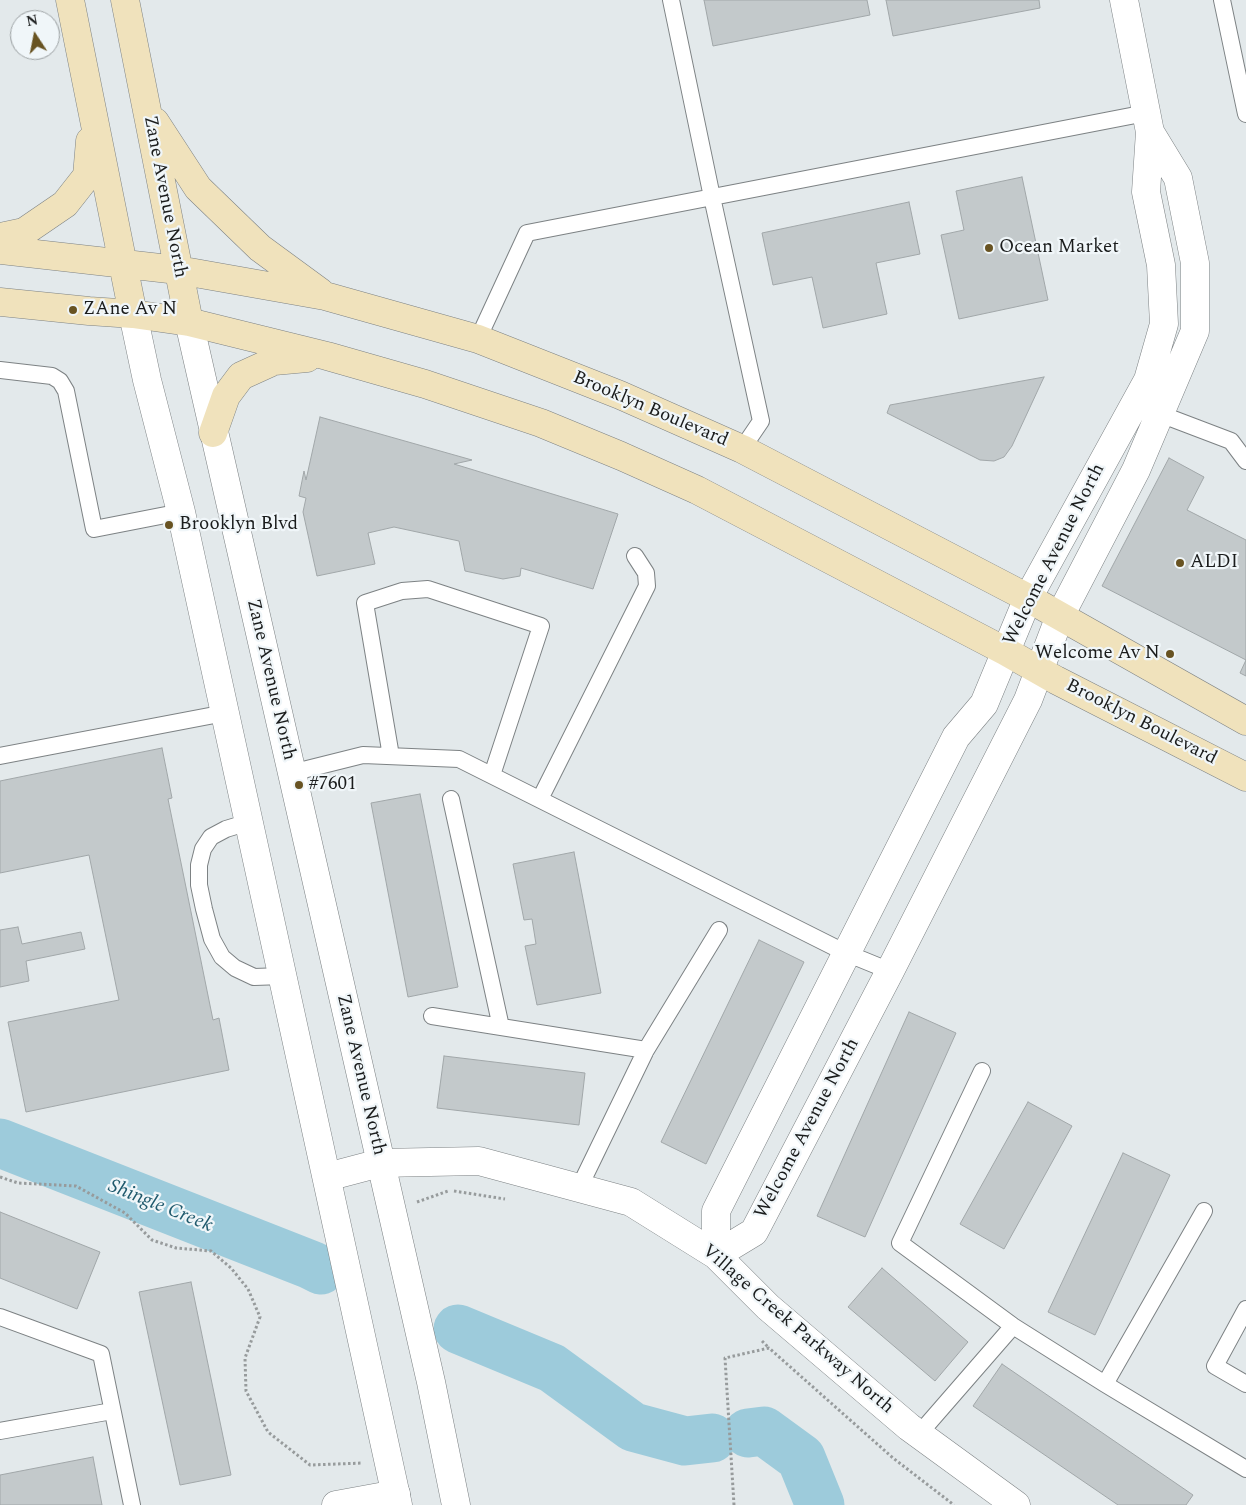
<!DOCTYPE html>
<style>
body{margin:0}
#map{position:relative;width:1246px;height:1505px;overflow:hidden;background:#e3e9eb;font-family:Spectral,serif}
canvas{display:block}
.north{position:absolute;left:10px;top:10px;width:50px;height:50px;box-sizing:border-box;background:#f0f6f9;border:1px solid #9a9fa1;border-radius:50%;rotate:349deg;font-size:14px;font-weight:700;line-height:20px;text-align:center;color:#1a1c1c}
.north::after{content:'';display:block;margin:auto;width:18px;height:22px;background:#685322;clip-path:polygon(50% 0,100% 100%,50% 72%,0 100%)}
</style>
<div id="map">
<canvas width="1246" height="1505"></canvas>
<div class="north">N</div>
</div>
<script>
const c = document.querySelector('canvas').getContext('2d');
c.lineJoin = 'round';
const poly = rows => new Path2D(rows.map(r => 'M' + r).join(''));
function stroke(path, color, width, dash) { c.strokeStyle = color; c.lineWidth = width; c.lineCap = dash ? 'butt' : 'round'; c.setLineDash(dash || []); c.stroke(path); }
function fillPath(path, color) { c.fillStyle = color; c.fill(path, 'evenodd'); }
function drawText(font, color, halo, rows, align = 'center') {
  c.font = font + ' Spectral,serif'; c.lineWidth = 4.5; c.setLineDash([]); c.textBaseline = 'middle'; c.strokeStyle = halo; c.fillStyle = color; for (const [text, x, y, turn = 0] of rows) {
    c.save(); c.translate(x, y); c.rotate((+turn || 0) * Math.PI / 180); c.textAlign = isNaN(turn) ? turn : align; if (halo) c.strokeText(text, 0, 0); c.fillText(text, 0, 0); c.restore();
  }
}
const river = poly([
 [0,1143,311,1265,321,1270],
 [458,1329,552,1368,633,1427,685,1441,712,1438],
 [748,1433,764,1431,801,1458,820,1505]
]);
const building = poly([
 [704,0,867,0,870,15,713,46,704,0],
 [886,0,1039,0,1040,8,893,36,886,0],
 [1022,177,1048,300,959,319,941,235,964,230,956,191,1022,177],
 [909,202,920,254,876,263,887,314,823,328,812,277,773,285,762,233,909,202],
 [1044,377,1012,446,1004,457,994,461,980,460,887,413,890,405,1044,377],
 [320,417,472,460,454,464,618,514,593,589,521,568,520,576,503,579,465,571,459,541,394,527,368,533,375,564,317,576,303,512,306,498,299,496,304,471,306,480,320,417],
 [1169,458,1204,477,1187,510,1246,540,1246,676,1240,673,1246,660,1102,586,1169,458],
 [162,748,172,798,168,799,213,1020,219,1018,229,1070,26,1112,8,1022,119,1000,89,855,0,873,0,781,162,748],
 [420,794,458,987,408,997,371,803,420,794],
 [574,852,601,993,537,1005,525,946,536,944,532,919,524,920,513,864,574,852],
 [18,927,22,944,81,932,85,949,26,961,29,981,0,987,0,930,18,927],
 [759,940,804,962,706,1164,661,1142,759,940],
 [909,1012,956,1033,865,1237,817,1216,909,1012],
 [444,1056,585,1073,579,1125,437,1108,444,1056],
 [1028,1102,1072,1126,1004,1249,960,1224,1028,1102],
 [1123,1153,1170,1175,1095,1335,1048,1312,1123,1153],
 [0,1212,100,1252,77,1309,0,1278,0,1212],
 [882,1268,968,1342,935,1381,848,1307,882,1268],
 [191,1282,231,1475,180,1485,139,1292,191,1282],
 [1002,1364,1193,1495,1186,1505,1118,1505,973,1406,1002,1364],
 [93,1457,102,1505,0,1505,0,1475,93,1457]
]);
const path = poly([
 [0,1177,18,1183,76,1186,125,1213,152,1240,176,1248,211,1251,231,1268,248,1289,260,1317,245,1358,246,1391,268,1432,310,1465,363,1463],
 [454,1191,505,1199],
 [417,1202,448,1191],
 [762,1341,769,1348],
 [734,1505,725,1358,769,1348,893,1458,954,1505]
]);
const service = poly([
 [671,0,712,197,761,421,742,449],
 [1222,0,1246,114],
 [478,339,527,233,1146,113],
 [0,370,52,376,60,381,66,391,94,529,181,512],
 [1160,414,1231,441,1246,461],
 [0,756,225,713],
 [391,756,365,603,402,591,428,589,541,626,492,775],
 [291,773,363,755,459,759,846,953,890,971],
 [451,799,501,1027],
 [540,799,647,586,646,573,635,556],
 [249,822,226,829,211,837,203,849,199,865,199,885,204,909,212,939,222,957,235,968,254,977,283,976],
 [432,1016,646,1050],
 [982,1071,900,1243,1013,1326,1105,1384,1246,1469],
 [579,1188,646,1050,719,930],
 [1246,1309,1215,1366,1246,1384],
 [0,1317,101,1354,132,1505],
 [1105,1384,1204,1211],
 [0,1431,112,1411],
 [919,1434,1013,1326]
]);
const minor = poly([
 [327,1177,380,1163,479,1161,631,1202,716,1255,768,1307,909,1427,1016,1505],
 [716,1255,716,1211,956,737,984,704,1028,598,1148,380,1164,324,1161,265,1146,192,1150,132,1124,0],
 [716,1255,754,1232,890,971,1028,700,1060,616,1136,470,1195,331,1195,263,1178,178,1150,132],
 [336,1505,396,1494]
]);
const tertiary = poly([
 [133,314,147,380,181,512,398,1505],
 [189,322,431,1382,456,1505]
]);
const secondary = poly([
 [70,0,133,314],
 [125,0,189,322],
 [155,122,198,188,260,248,320,292],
 [0,237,24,232,65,204,87,176,90,141],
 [0,250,178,270,325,296,478,339,620,395,742,449,1028,598,1246,721],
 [0,302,89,311,133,314,189,322,327,356,425,384,541,423,621,456,697,490,1005,651,1056,680,1246,777],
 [213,433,226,396,241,376,274,361,307,358]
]);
const markers = [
 [989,248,5,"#685322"],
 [73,310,5,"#685322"],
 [169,525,5,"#685322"],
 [1180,563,5,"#685322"],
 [1170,654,5,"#685322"],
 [299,785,5,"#685322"]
];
const streetNames = [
 ["Zane Avenue North",164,197,79],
 ["Brooklyn Boulevard",650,410,23],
 ["Welcome Avenue North",1055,555,-63],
 ["Zane Avenue North",270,680,77],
 ["Brooklyn Boulevard",1141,723,27],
 ["Zane Avenue North",360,1075,77],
 ["Welcome Avenue North",808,1129,-62],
 ["Village Creek Parkway North",797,1330,41]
];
const poiNames = [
 ["Ocean Market",999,248],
 ["ZAne Av N",83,310],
 ["Brooklyn Blvd",179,525],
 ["ALDI",1190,563],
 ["Welcome Av N",1160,654,"right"],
 ["#7601",309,785]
];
const waterNames = [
 ["Shingle Creek",160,1207,22]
];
stroke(river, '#9dcbdb', 49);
fillPath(building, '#c3c9cb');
stroke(building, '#a1a7a9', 1);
stroke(service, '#7d8284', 18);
stroke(minor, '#7d8284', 29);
stroke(tertiary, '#7d8284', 29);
stroke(secondary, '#7d8284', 29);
stroke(path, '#979b9c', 3, [2.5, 2.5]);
stroke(service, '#fff', 16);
stroke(minor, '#fff', 28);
stroke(tertiary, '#fff', 28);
stroke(secondary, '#f0e2bc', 28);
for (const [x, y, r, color] of markers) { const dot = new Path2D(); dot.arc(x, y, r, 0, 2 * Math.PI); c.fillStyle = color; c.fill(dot); stroke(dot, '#f0f6f9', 2); }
drawText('19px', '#1a1c1c', '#f0f6f9', streetNames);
drawText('19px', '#1a1c1c', '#f0f6f9', poiNames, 'left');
drawText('italic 20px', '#205a6d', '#f0f6f9', waterNames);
</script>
